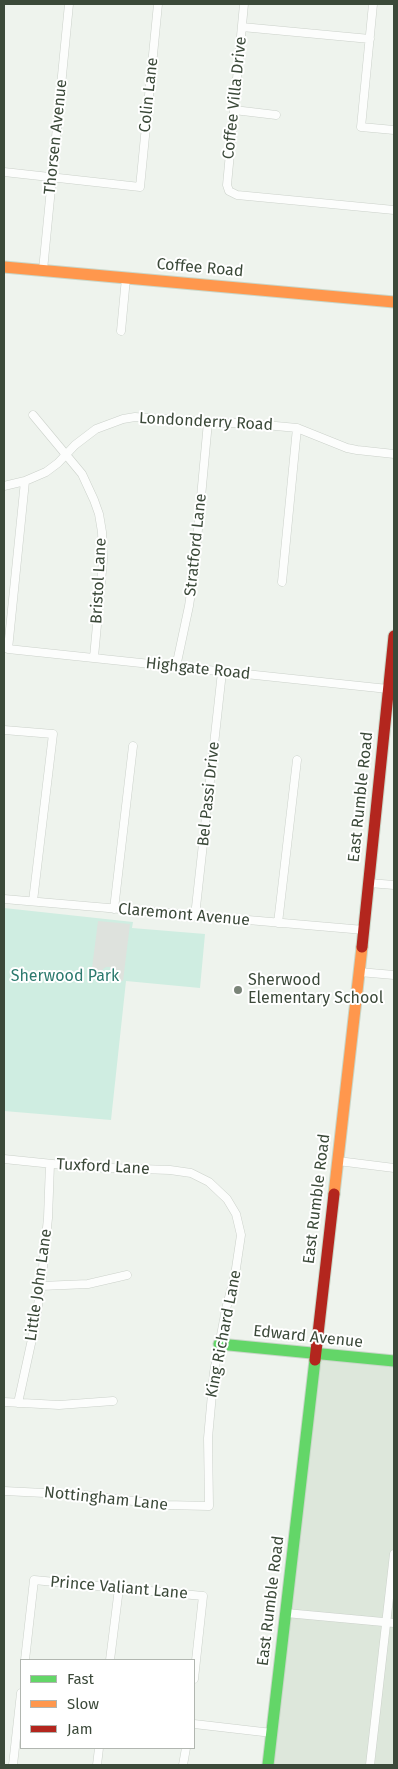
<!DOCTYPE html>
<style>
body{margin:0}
#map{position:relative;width:398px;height:1769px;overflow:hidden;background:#eef3ed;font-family:"Fira Sans",sans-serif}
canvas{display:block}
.frame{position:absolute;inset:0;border:5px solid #3b4939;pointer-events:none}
.legend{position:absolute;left:20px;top:1659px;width:175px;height:90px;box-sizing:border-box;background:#fff;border:1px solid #b1b6b0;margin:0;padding:6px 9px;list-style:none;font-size:15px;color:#3b4939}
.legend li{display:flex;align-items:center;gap:10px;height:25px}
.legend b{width:25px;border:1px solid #b1b6b0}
</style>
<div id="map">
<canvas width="398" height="1769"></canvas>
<div class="frame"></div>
<ul class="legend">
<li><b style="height:6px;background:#63d668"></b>Fast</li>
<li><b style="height:6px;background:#ff974d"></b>Slow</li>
<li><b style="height:6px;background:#b3261e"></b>Jam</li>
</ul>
</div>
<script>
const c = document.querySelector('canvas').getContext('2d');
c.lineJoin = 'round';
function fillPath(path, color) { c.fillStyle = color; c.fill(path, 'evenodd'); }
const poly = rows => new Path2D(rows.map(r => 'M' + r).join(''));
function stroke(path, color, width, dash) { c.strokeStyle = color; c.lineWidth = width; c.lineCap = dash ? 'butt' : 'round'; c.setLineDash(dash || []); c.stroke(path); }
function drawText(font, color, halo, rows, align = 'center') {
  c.font = font + ' "Fira Sans",sans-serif'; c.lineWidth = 4; c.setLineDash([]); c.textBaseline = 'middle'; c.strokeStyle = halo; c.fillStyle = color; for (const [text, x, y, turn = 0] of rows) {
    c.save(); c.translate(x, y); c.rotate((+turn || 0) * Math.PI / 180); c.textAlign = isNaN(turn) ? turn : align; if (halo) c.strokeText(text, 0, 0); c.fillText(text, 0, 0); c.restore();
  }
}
const residential = poly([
 [318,1358,394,1367,394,1765,272,1765]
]);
const green = poly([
 [4,908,133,922,132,928,205,934,200,988,126,981,111,1120,4,1111]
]);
const parking = poly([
 [98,921,130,924,123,981,111,979,112,971,110,967,106,967,103,969,100,978,91,976]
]);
const street = poly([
 [244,4,227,185,229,191,237,195,394,210],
 [373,4,361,127,394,130],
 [242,27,370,39],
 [234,110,276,115],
 [4,172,140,187,158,4],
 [43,270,69,4],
 [121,331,126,278],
 [33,415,82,474,94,500,99,514,102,532,103,560,94,657],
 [25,481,8,649,388,689],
 [4,486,25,481,46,472,58,463,75,445,96,429,123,419,135,417,220,423,244,423,297,428,347,448,357,450,394,454],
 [282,582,297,428],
 [176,667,189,606,194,572,208,422],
 [4,730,53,734,33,901],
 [369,883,394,885],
 [4,899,364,930],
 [114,909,133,746],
 [195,916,222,672],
 [278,923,297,760],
 [359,972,394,975],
 [4,1159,82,1167,170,1170,191,1173,209,1182,227,1199,236,1214,241,1235,235,1275,226,1309,214,1372,208,1438,209,1506,165,1505,85,1495,4,1491],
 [338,1161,394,1168],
 [41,1286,88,1284,127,1275],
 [4,1402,59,1405,113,1401],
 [18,1403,34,1330,41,1286,48,1218,50,1164],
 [286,1613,394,1623],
 [25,1660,34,1580,203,1596,194,1679],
 [110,1660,119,1588],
 [194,1724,272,1733],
 [13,1765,21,1693],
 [97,1765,99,1748],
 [183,1765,186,1748],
 [370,1765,394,1554]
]);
const fast = poly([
 [219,1344,394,1361],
 [268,1765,315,1360]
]);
const slow = poly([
 [4,267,394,302],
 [334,1194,362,947]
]);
const jam = poly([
 [362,947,394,636],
 [315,1360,334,1194]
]);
const markers = [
 [238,990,5,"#7a8478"]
];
const streetNames = [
 ["Colin Lane",149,95,-84],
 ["Coffee Villa Drive",235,98,-84],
 ["Thorsen Avenue",56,137,-84],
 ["Coffee Road",200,268,5],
 ["Londonderry Road",206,422,3],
 ["Stratford Lane",196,545,-84],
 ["Bristol Lane",99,581,-87],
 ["Highgate Road",198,669,6],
 ["Bel Passi Drive",209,794,-84],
 ["East Rumble Road",361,797,-84],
 ["Claremont Avenue",184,915,5],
 ["Tuxford Lane",103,1167,3],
 ["East Rumble Road",317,1199,-83],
 ["Little John Lane",39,1285,-82],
 ["King Richard Lane",224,1334,-79],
 ["Edward Avenue",308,1337,6],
 ["Nottingham Lane",106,1499,6],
 ["Prince Valiant Lane",119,1588,5],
 ["East Rumble Road",271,1601,-83]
];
const parkNames = [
 ["Sherwood Park",65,977]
];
const poiNames = [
 ["Sherwood",248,981],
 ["Elementary School",248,999]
];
fillPath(residential, '#dde7db');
fillPath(green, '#cfede1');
fillPath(parking, '#dee2dd');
stroke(street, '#cbd1ca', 9);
stroke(fast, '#c9d6c8', 13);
stroke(slow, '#c9d6c8', 13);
stroke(jam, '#c9d6c8', 13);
stroke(street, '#fcfdfc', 8);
stroke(fast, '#63d668', 11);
stroke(slow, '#ff974d', 11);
stroke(jam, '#b3261e', 11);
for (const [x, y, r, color] of markers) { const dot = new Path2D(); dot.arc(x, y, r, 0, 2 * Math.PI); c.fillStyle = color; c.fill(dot); stroke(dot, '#fff', 2); }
drawText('16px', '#3b4939', '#fff', streetNames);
drawText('16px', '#2c7a6e', '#fff', parkNames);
drawText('16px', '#3b4939', '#fff', poiNames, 'left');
</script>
